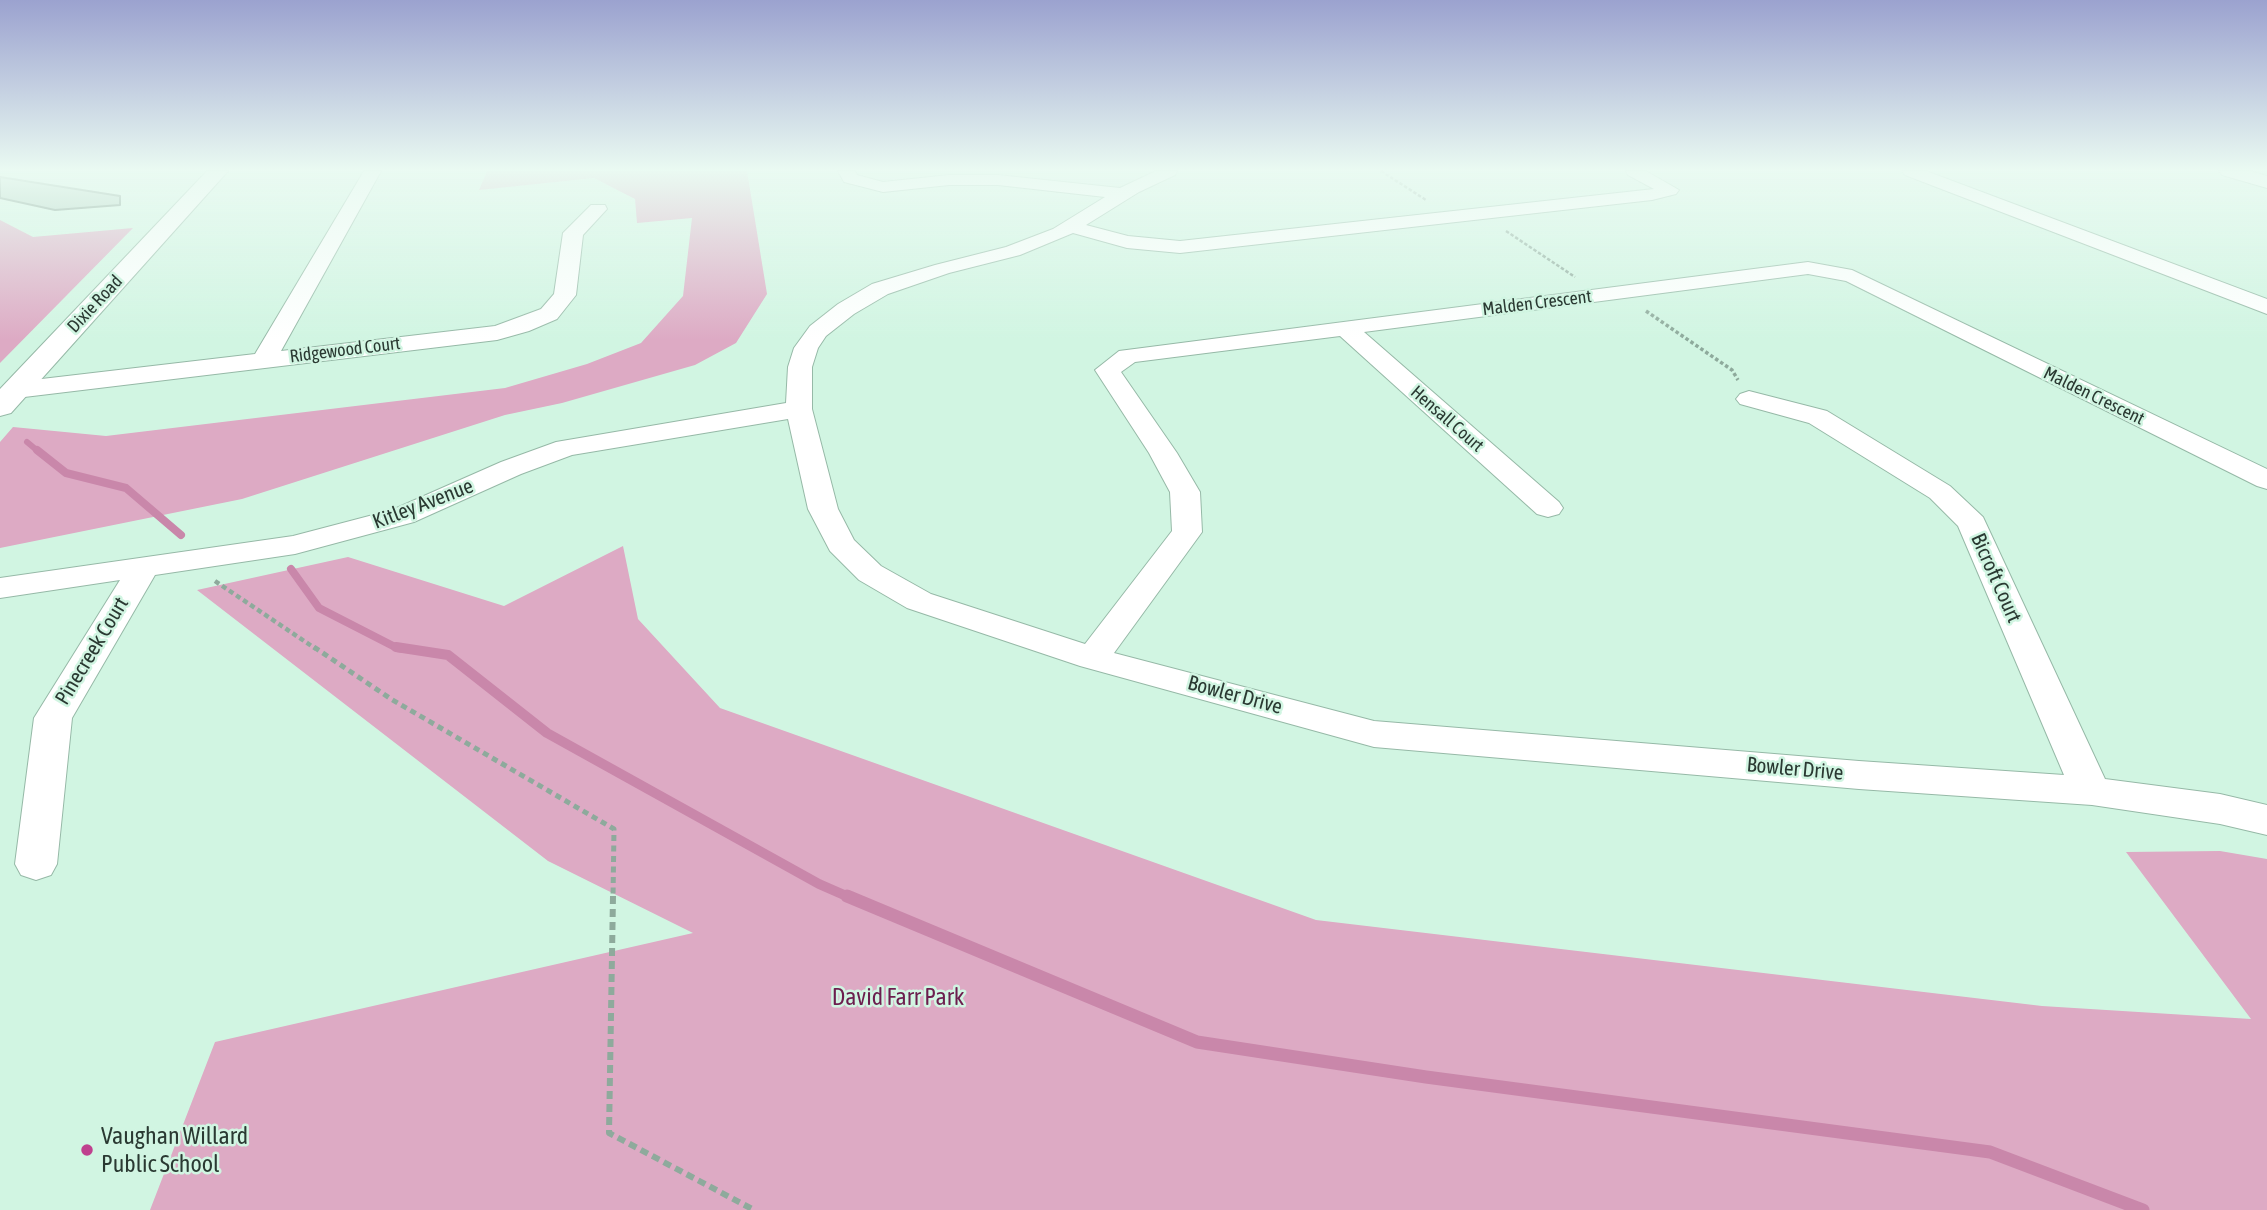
<!DOCTYPE html>
<style>
body{margin:0}
canvas{display:block;background:#d1f5e2}
</style>
<canvas width="2267" height="1210"></canvas>
<script>
const c = document.querySelector('canvas').getContext('2d');
c.lineJoin = 'round';
function fillPath(path, color) { c.fillStyle = color; c.fill(path, 'evenodd'); }
const poly = rows => new Path2D(rows.map(r => 'M' + r).join(''));
function stroke(path, color, width, dash) { c.strokeStyle = color; c.lineWidth = width; c.lineCap = dash ? 'butt' : 'round'; c.setLineDash(dash || []); c.stroke(path); }
function drawText(font, color, halo, rows, align = 'center') {
  c.font = font + ' "Asap Condensed",sans-serif'; c.lineWidth = 5; c.setLineDash([]); c.textBaseline = 'middle'; c.strokeStyle = halo; c.fillStyle = color; for (const [text, x, y, turn = 0] of rows) {
    c.save(); c.translate(x, y); c.rotate((+turn || 0) * Math.PI / 180); c.textAlign = isNaN(turn) ? turn : align; if (halo) c.strokeText(text, 0, 0); c.fillText(text, 0, 0); c.restore();
  }
}
const green = poly([
 [487,171,747,171,767,294,736,343,695,365,562,403,505,415,242,499,0,548,0,442,13,427,106,436,505,388,587,364,641,343,683,296,692,218,637,223,635,199,594,178,479,190],
 [0,220,33,237,133,228,0,363],
 [623,546,638,619,720,708,1316,920,2042,1006,2251,1019,2126,852,2220,851,2267,859,2267,1210,150,1210,215,1042,693,933,548,861,197,590,348,557,504,606]
]);
const streamFar3 = poly([
 [27,442,39,452]
]);
const streamFar2 = poly([
 [37,450,66,473,126,488,181,535],
 [291,569,319,608,397,648,404,649]
]);
const streamFar1 = poly([
 [396,647,448,655,547,733,819,884,851,898]
]);
const stream = poly([
 [847,896,1197,1042,1426,1077,1990,1152,2143,1210]
]);
const building = poly([
 [0,177,120,196,120,205,55,210,0,198,0,177]
]);
const pathFar4 = poly([
 [1381,171,1426,200],
 [1506,231,1575,277]
]);
const pathFar3 = poly([
 [1646,311,1732,370,1738,380]
]);
const pathFar2 = poly([
 [215,581,316,649]
]);
const pathFar1 = poly([
 [314,647,391,699,614,829,613,898]
]);
const path = poly([
 [613,896,609,1133,754,1210]
]);
const street = poly([
 [364,171,381,171,281,351,495,326,541,309,554,294,563,233,591,205,605,205,607,209,583,235,576,295,557,319,529,331,497,340,16,398,7,395,3,390,7,385,16,382,255,354,364,171],
 [838,171,855,171,857,175,883,182,949,175,998,175,1120,188,1156,171,1177,171,1175,175,1139,192,1086,225,1128,236,1180,241,1654,189,1628,175,1626,171,1646,171,1679,190,1676,194,1652,200,1180,253,1127,248,1073,233,1020,255,949,273,888,294,854,314,826,336,818,348,812,367,812,409,838,509,854,540,881,566,931,594,1085,644,1172,531,1170,492,1149,453,1095,370,1119,351,1808,262,1852,270,2267,469,2267,489,2257,486,1846,281,1808,274,1364,332,1559,502,1563,508,1559,514,1548,517,1537,514,1340,336,1135,362,1121,372,1177,453,1200,492,1202,532,1114,653,1374,721,1859,761,2064,775,1958,526,1930,498,1809,423,1740,404,1736,399,1740,394,1749,391,1827,411,1950,486,1983,517,2105,779,2220,794,2267,805,2267,835,2220,824,2092,805,1859,789,1374,747,1080,666,907,608,859,580,830,551,808,509,788,419,572,455,521,474,414,522,295,554,155,575,72,718,57,864,51,875,36,880,21,875,15,864,34,718,120,580,0,598,0,578,293,536,392,510,501,462,556,442,786,403,788,367,794,348,810,326,838,304,872,284,935,265,1006,247,1053,229,1105,197,998,185,949,185,883,192,844,182,838,171],
 [1902,171,1926,171,2267,299,2267,314,1905,175,1902,171]
]);
const secondary = poly([
 [207,171,228,171,11,413,0,416,0,389,207,171],
 [2219,171,2250,171,2267,176,2267,188,2222,175,2219,171]
]);
const markers = [
 [87,1150,7,"#bf408e"]
];
const farStreetnames = [
 ["Malden Crescent",1537,303,-7],
 ["Dixie Road",95,304,-47],
 ["Ridgewood Court",345,350,-7],
 ["Malden Crescent",2094,396,26],
 ["Hensall Court",1447,419,41]
];
const streetNames = [
 ["Kitley Avenue",423,504,-21],
 ["Bicroft Court",1996,578,66],
 ["Pinecreek Court",92,651,-59],
 ["Bowler Drive",1235,695,15],
 ["Bowler Drive",1795,769,5]
];
const nearParknames = [
 ["David Farr Park",898,997]
];
const nearPoinames = [
 ["Vaughan Willard",101,1136],
 ["Public School",101,1164]
];
fillPath(green, '#ddaac4');
stroke(streamFar3, '#c987aa', 6);
stroke(streamFar2, '#c987aa', 8);
stroke(streamFar1, '#c987aa', 10);
stroke(stream, '#c987aa', 13);
fillPath(building, '#a7cab8');
stroke(building, '#5d7e6e', 2);
stroke(street, '#96b9a7', 2);
stroke(secondary, '#96b9a7', 2);
stroke(pathFar4, '#8eaa9c', 2.5, [3.5, 2]);
stroke(pathFar3, '#8eaa9c', 3.5, [3.5, 2.5]);
stroke(pathFar2, '#8eaa9c', 4.5, [5, 3.5]);
stroke(pathFar1, '#8eaa9c', 5, [6, 4.5]);
stroke(path, '#8eaa9c', 6, [8, 5]);
fillPath(street, '#fff');
fillPath(secondary, '#fff');
const sky = c.createLinearGradient(0, 0, 0, 340);
sky.addColorStop(0, '#9ba2cf');
sky.addColorStop(0.5, '#eafaf2');
sky.addColorStop(1, '#eafaf200');
c.fillStyle = sky;
c.fillRect(0, 0, 2267, 340);
for (const [x, y, r, color] of markers) { const dot = new Path2D(); dot.arc(x, y, r, 0, 2 * Math.PI); c.fillStyle = color; c.fill(dot); stroke(dot, '#d1f5e2', 2.5); }
drawText('18px', '#2a3932', '#d1f5e2', farStreetnames);
drawText('21px', '#2a3932', '#d1f5e2', streetNames);
drawText('24px', '#6c1e4e', '#d1f5e2', nearParknames);
drawText('24px', '#2a3932', '#d1f5e2', nearPoinames, 'left');
</script>
